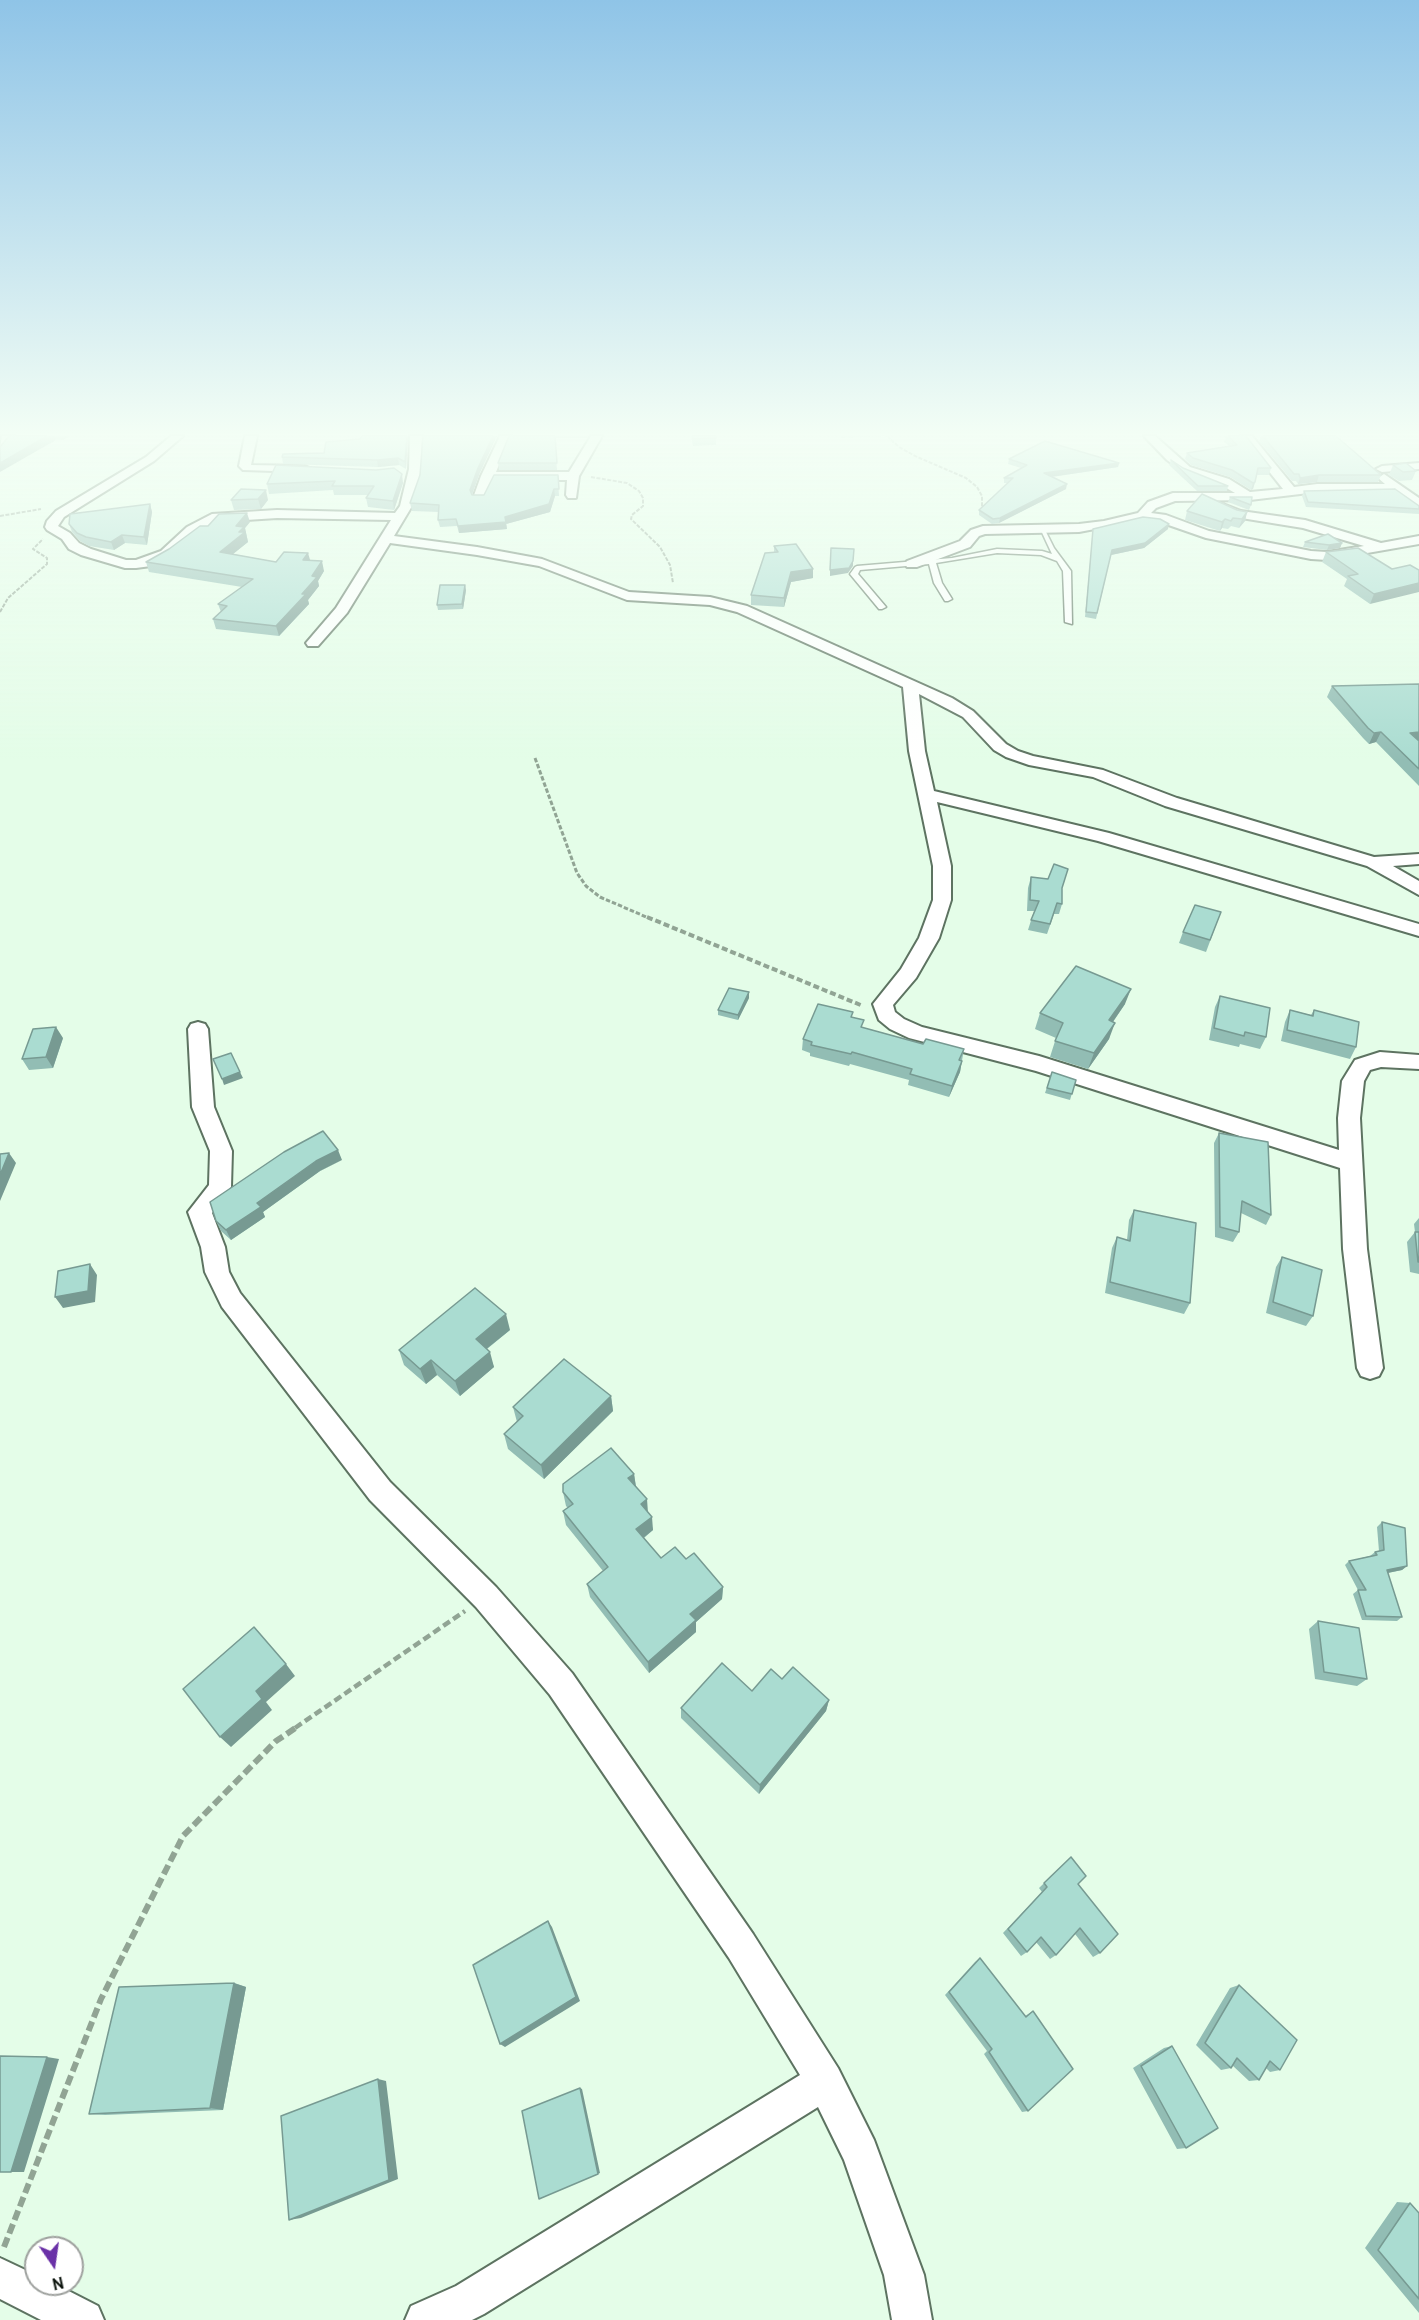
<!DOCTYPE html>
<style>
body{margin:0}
#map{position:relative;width:1419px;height:2320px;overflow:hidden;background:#e4fde8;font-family:Overpass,sans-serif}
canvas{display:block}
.north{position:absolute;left:24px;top:2236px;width:60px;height:60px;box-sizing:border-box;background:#fff;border:2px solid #9ea19e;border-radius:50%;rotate:167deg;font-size:16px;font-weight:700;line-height:24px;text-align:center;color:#0c140d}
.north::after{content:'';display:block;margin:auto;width:21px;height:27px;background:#6a31a7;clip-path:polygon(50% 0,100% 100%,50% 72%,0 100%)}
</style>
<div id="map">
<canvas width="1419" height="2320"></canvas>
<div class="north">N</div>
</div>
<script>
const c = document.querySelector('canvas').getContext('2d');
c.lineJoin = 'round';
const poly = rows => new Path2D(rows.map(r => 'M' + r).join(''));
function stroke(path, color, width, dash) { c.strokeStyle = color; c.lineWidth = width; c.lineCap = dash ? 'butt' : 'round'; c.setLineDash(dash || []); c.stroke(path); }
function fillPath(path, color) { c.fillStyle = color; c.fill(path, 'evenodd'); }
const pathFar4 = poly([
 [887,436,899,447,915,456,966,478,977,487,982,496,982,510],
 [591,477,627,483,639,491,643,498,643,506,632,515,631,519,660,547,670,565,673,583],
 [0,516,41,509],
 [0,612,8,598,47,564,47,558,33,549,43,539]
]);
const pathFar3 = poly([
 [535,758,577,873,586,886,600,897,651,919]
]);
const pathFar2 = poly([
 [647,917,863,1006]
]);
const pathFar1 = poly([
 [295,1728,465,1611]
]);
const path = poly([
 [4,2247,101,1999,183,1836,276,1741,297,1727]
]);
const service = poly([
 [1039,526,1043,526,1054,548,1071,571,1072,624,1065,622,1063,571,1057,561,1041,555,997,553,936,563,942,583,952,599,948,601,945,601,934,583,929,564,860,570,858,574,886,607,882,609,879,609,850,574,855,567,857,566,952,558,997,549,1042,551,1052,554,1039,526]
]);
const minor = poly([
 [2,436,14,436,0,447,2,436],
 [171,436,183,436,154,461,64,517,58,526,70,533,79,543,91,549,126,560,136,560,161,551,187,527,212,514,277,510,395,513,400,506,409,469,410,436,422,436,421,469,412,506,394,536,477,547,542,559,629,592,710,597,747,606,952,698,973,711,1006,744,1018,751,1033,756,1103,770,1177,798,1374,857,1419,854,1419,864,1393,866,1419,881,1419,895,1367,866,1165,806,1093,777,1029,765,1006,757,994,750,963,717,919,694,925,751,934,791,1109,833,1419,924,1419,936,1098,841,937,802,951,866,951,900,939,938,916,978,893,1005,895,1012,904,1019,922,1027,1039,1056,1339,1150,1338,1118,1342,1081,1355,1060,1380,1052,1419,1055,1419,1069,1381,1067,1370,1070,1364,1081,1360,1118,1367,1249,1383,1368,1379,1376,1370,1379,1361,1376,1357,1368,1343,1249,1340,1168,1036,1071,909,1038,890,1029,879,1020,873,1004,901,969,919,938,933,900,933,866,909,751,903,687,737,612,710,605,627,600,539,566,477,555,390,543,347,613,318,646,308,646,306,643,336,608,391,520,277,518,215,522,195,533,171,557,151,566,136,568,125,568,81,555,69,549,62,539,47,530,45,527,47,521,56,511,146,457,171,436],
 [245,436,257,436,251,465,305,466,311,469,305,472,243,470,239,466,245,436],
 [500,436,511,436,496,472,569,472,591,436,602,436,579,476,576,498,568,498,566,495,567,480,493,480,483,501,475,501,473,498,481,476,500,436],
 [1144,436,1155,436,1190,467,1229,479,1250,492,1283,489,1241,436,1252,436,1294,487,1317,484,1385,484,1378,478,1384,474,1419,498,1419,508,1395,492,1317,492,1250,500,1175,501,1156,508,1151,513,1166,515,1209,531,1311,551,1327,552,1364,546,1303,528,1235,517,1212,506,1218,502,1241,511,1305,520,1381,543,1419,536,1419,544,1327,560,1311,559,1206,538,1160,522,1142,520,1079,532,985,534,979,536,970,547,917,567,907,567,905,564,907,561,960,541,971,530,983,526,1079,524,1104,521,1138,513,1148,502,1173,493,1235,493,1221,485,1182,471,1167,460,1144,436],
 [1419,463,1419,469,1382,472,1376,469,1382,466,1419,463],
 [198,1022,205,1024,208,1029,214,1107,232,1151,231,1187,212,1213,225,1247,229,1272,240,1293,390,1482,496,1587,572,1673,753,1934,838,2068,874,2140,924,2275,932,2320,892,2320,884,2275,844,2160,818,2107,484,2314,472,2320,405,2320,411,2306,456,2286,800,2075,729,1958,550,1695,476,1607,370,1500,222,1307,205,1272,201,1247,188,1212,209,1185,210,1151,192,1107,188,1029,191,1024,198,1022],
 [0,2258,36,2275,36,2284,55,2284,98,2306,104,2320,41,2320,0,2299,0,2258]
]);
const wall = poly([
 [9,436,69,436,63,440],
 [408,436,406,469,399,465,378,467,283,464,282,457,324,453,360,439],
 [509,436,589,436,587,438,555,438,557,470,499,470,498,463],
 [691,436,716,436,716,445,693,446],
 [840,436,888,436,841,438],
 [1224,436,1246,436,1271,468,1269,475,1257,475,1253,489,1251,490,1230,477,1191,465,1185,459,1187,453,1229,446,1224,442,1226,438],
 [1261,436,1336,436,1381,475,1378,482,1317,482,1298,484,1296,481,1292,481,1259,441],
 [1009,459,1119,463,1118,467,1052,477,1066,489,999,523,992,524,979,515,979,510,1008,483,1004,483,1004,478,1021,468,1008,464],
 [1171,460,1183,468,1228,486,1227,491,1197,491,1169,465],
 [276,465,403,483,394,510,368,507,366,498,368,495,334,495,333,490,269,494,267,484],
 [1393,465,1416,471,1412,480,1399,481,1389,475],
 [420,475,479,475,472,495,484,495,558,475,559,496,555,496,550,512,506,524,507,529,459,533,457,526,440,527,438,520,439,512,412,511,410,503],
 [241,489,268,500,261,509,234,510,231,500],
 [1304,491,1419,506,1419,514,1306,507,1302,496],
 [1230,497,1251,505,1249,510,1228,502],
 [150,504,152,512,147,545,125,543,114,550,89,546,80,541,72,532,69,524],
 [1237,510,1247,512,1245,521,1239,528,1231,526,1228,529,1222,528,1220,531,1185,520,1187,511],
 [250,522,245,528,248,542,233,554,276,562,310,561,324,571,318,581,319,586,308,600,309,604,279,636,216,629,213,619,221,612,218,604,242,587,149,572,146,562,169,549],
 [1093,529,1168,529,1144,548,1111,555,1096,619,1085,617],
 [1305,542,1342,543,1340,548,1327,550,1303,547],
 [774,546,813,578,791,582,784,607,751,605,751,595,774,552],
 [1326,552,1392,569,1370,604,1344,586,1347,579,1322,562],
 [466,590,463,609,438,610,437,605],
 [1419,684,1419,786,1376,742,1369,744,1363,738,1327,697,1332,686],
 [1031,877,1062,890,1062,904,1059,914,1054,914,1047,934,1028,930,1034,911,1027,911,1028,888],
 [1221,912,1206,952,1179,943,1183,932],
 [1220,996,1266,1037,1260,1049,1240,1044,1239,1047,1209,1040,1215,1007],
 [749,998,738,1020,718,1015,718,1010],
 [1125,1004,1113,1022,1109,1039,1088,1069,1050,1057,1056,1038,1035,1029,1040,1013],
 [1290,1010,1311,1015,1314,1010,1356,1047,1350,1059,1281,1041,1285,1022],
 [853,1017,863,1028,923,1044,964,1049,960,1072,949,1097,908,1085,909,1080,850,1064,849,1066,810,1056,810,1053,802,1050,803,1039],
 [63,1038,53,1068,29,1070,22,1059],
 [1052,1072,1076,1080,1070,1100,1045,1093],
 [1219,1133,1271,1215,1266,1225,1241,1213,1239,1232,1233,1242,1215,1237,1214,1143],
 [342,1160,320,1171,263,1212,265,1217,231,1240,221,1231,216,1221],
 [1134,1210,1190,1303,1184,1314,1105,1293,1112,1248,1117,1237,1127,1240,1129,1220],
 [1419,1218,1419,1274,1410,1272,1407,1242,1415,1232,1414,1224],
 [1282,1257,1313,1316,1306,1326,1266,1313,1276,1267],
 [510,1330,487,1349,494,1367,460,1396,437,1375,426,1384,404,1365,399,1350],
 [611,1396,613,1411,544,1479,508,1449,504,1434,517,1422,513,1407],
 [634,1474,636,1486,648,1513,653,1530,644,1538,661,1558,686,1559,723,1587,722,1599,696,1622,696,1632,649,1673,590,1597,587,1584,603,1571,566,1525,563,1511,568,1508,566,1506,563,1492],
 [1382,1522,1407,1566,1402,1570,1388,1573,1402,1617,1397,1621,1362,1620,1353,1594,1358,1590,1345,1565,1349,1561,1370,1556,1375,1552,1379,1551,1377,1527],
 [1318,1621,1367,1679,1357,1686,1315,1679,1309,1629],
 [782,1679,829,1700,826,1711,759,1794,681,1718,681,1708,752,1691],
 [1071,1857,1078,1884,1100,1953,1093,1957,1075,1934,1056,1955,1050,1959,1036,1942,1027,1952,1021,1956,1003,1933,1042,1892,1039,1888],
 [980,1958,1025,2016,1033,2011,1028,2111,1022,2112,984,2054,987,2051,945,1995,975,1962],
 [234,1983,246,1987,223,2110,105,2115,89,2114],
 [1239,1985,1280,2070,1270,2072,1266,2068,1259,2080,1249,2081,1232,2065,1231,2068,1221,2070,1196,2045,1230,1988],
 [1172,2046,1186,2148,1177,2149,1133,2068,1164,2048],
 [1397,2202,1410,2203,1419,2213,1419,2313,1365,2248]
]);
const shadedWall = poly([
 [47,436,54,436,56,440,0,472,0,463],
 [61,436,69,436,63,440],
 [407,436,408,436,406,469,405,462],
 [493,436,497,436,479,475,471,497,470,490,478,468],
 [398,458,399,465,378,467,377,460],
 [1119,463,1118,467,1043,478,1044,473],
 [402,474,403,483,394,510,393,501],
 [1319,475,1317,482,1298,484,1300,478],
 [1255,482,1253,489,1251,490,1253,483],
 [1067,484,1066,489,999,523,1000,518],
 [554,489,555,496,550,512,506,524,505,517],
 [266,490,268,500,261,509,258,499],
 [150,504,152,512,147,545,144,537],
 [1247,512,1245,521,1239,528,1242,519],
 [247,513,250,522,245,528,248,542,223,562,220,552,236,526],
 [1225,519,1222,528,1220,531,1222,522],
 [506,522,507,529,459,533,458,526],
 [1169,524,1168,529,1144,548,1111,555,1112,550],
 [122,535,125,543,114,550,111,542],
 [1342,543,1340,548,1327,550,1329,545],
 [308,553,311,563,303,560],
 [322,561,324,571,318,581,319,586,308,600,309,604,279,636,276,626],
 [853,561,853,566,848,573,830,576,830,570],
 [813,569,813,578,791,582,784,607,784,598,791,572],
 [1419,583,1419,592,1370,604,1374,594],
 [465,585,466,590,463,609,462,604],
 [1381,732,1376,742,1369,744,1374,733],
 [1419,732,1419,742,1410,733],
 [1131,989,1125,1004,1103,1036,1109,1020],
 [749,992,749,998,738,1020,738,1015],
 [1115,1023,1109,1039,1088,1069,1094,1053],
 [56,1027,63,1038,53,1068,46,1057],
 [962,1061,960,1072,949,1097,952,1086],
 [240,1072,243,1078,224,1085,222,1079],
 [338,1150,342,1160,320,1171,263,1212,265,1217,231,1240,226,1230,257,1203,316,1161],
 [9,1153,16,1163,0,1201,0,1175],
 [90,1264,97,1275,95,1302,63,1308,55,1297],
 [506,1314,510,1330,480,1354,476,1339],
 [490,1352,494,1367,460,1396,455,1381],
 [431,1360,437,1375,426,1384,420,1369],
 [611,1396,613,1411,544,1479,541,1465],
 [634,1474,636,1488,628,1478],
 [647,1499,648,1513,641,1504],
 [652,1517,653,1530,638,1542,636,1529],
 [1407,1566,1402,1570,1382,1574,1387,1570],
 [723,1587,722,1599,696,1622,696,1632,649,1673,648,1662,690,1614],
 [286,1664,295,1676,266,1702,272,1710,231,1747,220,1737,256,1691],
 [829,1700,826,1711,759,1794,760,1785],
 [548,1921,552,1927,580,2001,505,2047,500,2044],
 [234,1983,246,1987,223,2110,210,2108],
 [47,2057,59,2059,24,2172,11,2172],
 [378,2079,386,2081,398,2179,301,2218,289,2220],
 [580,2088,582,2089,600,2173,539,2199]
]);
const building = poly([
 [9,436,47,436,0,463,0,447,9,436],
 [362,436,407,436,405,462,398,458,377,460,282,457,283,454,324,453,326,442,360,439,362,436],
 [423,436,493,436,478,468,470,490,472,495,484,495,494,475,558,475,559,489,554,489,549,504,505,517,506,522,458,526,456,519,438,520,439,505,410,503,420,475,423,436],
 [509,436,555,436,557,463,498,463,509,436],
 [692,436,716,436,716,438,693,439,692,436],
 [1228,436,1246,436,1271,468,1258,468,1255,482,1253,483,1232,470,1193,458,1187,453,1237,445,1228,436],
 [1263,436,1336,436,1381,475,1319,475,1300,478,1299,474,1294,474,1263,436],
 [1045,441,1119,463,1044,473,1067,484,1000,518,993,519,979,510,1013,478,1004,478,1027,465,1009,459,1045,441],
 [1171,460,1183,468,1228,486,1198,486,1171,460],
 [1406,463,1416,471,1403,472,1393,465,1406,463],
 [276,465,376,470,394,468,402,474,393,501,366,498,374,486,332,486,335,481,267,484,276,465],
 [241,489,266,490,258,499,231,500,241,489],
 [1395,489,1419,506,1419,509,1308,502,1304,491,1395,489],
 [1202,494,1237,510,1247,512,1242,519,1233,518,1231,521,1225,519,1222,522,1187,511,1202,494],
 [1230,497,1252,497,1251,505,1230,497],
 [150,504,144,537,122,535,111,542,86,537,77,533,69,524,70,514,150,504],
 [247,513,236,526,244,527,239,532,245,532,220,552,276,562,284,552,308,553,303,560,322,561,312,576,317,577,302,594,306,594,276,626,213,619,227,606,218,604,253,579,146,562,169,549,200,526,208,526,219,514,247,513],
 [1143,517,1160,519,1169,524,1145,543,1112,550,1097,613,1086,612,1093,529,1143,517],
 [1328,534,1342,543,1329,545,1305,542,1328,534],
 [796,544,813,569,791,572,784,598,751,595,765,553,778,552,774,546,796,544],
 [831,548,854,549,853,561,849,568,830,570,831,548],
 [1358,548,1392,569,1410,565,1419,570,1419,583,1374,594,1348,576,1358,574,1326,552,1358,548],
 [440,585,465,585,462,604,437,605,440,585],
 [1419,684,1419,732,1410,733,1419,741,1419,769,1381,732,1374,733,1368,728,1332,686,1419,684],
 [1054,864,1068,869,1062,888,1062,904,1057,903,1050,924,1031,920,1039,901,1030,900,1031,877,1048,879,1054,864],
 [1195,905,1221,912,1210,940,1183,932,1195,905],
 [1076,966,1131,989,1109,1020,1115,1023,1094,1053,1055,1041,1063,1023,1040,1013,1076,966],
 [729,988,749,992,738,1015,718,1010,729,988],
 [1220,996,1270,1008,1266,1037,1245,1032,1244,1036,1214,1028,1220,996],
 [818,1004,853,1012,851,1017,864,1020,861,1027,923,1044,926,1039,964,1049,959,1060,962,1061,952,1086,910,1074,912,1069,852,1052,851,1054,811,1045,812,1042,803,1039,818,1004],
 [1290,1010,1313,1016,1314,1010,1359,1022,1356,1047,1287,1030,1290,1010],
 [56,1027,46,1057,22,1059,33,1029,56,1027],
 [231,1053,240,1072,222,1079,213,1059,231,1053],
 [1052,1072,1076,1080,1072,1094,1047,1088,1052,1072],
 [323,1131,338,1150,316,1161,257,1203,261,1207,226,1230,216,1221,210,1202,284,1152,323,1131],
 [1219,1133,1268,1142,1271,1215,1242,1201,1239,1232,1220,1227,1219,1133],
 [9,1153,0,1175,0,1154,9,1153],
 [1134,1210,1196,1223,1190,1303,1110,1282,1117,1237,1130,1241,1134,1210],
 [1415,1232,1419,1232,1419,1262,1418,1262,1415,1232],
 [1282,1257,1322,1270,1313,1316,1273,1302,1282,1257],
 [90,1264,88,1291,55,1297,58,1271,90,1264],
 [475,1288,506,1314,476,1339,490,1352,455,1381,431,1360,420,1369,399,1350,475,1288],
 [564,1359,611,1396,541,1465,504,1434,523,1416,513,1407,564,1359],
 [611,1448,634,1474,628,1478,647,1499,641,1504,652,1517,636,1529,661,1558,675,1547,686,1559,694,1553,723,1587,690,1614,696,1620,648,1662,587,1584,608,1567,563,1511,573,1504,563,1492,563,1484,611,1448],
 [1382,1522,1405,1528,1407,1566,1387,1570,1402,1617,1366,1616,1358,1590,1366,1590,1349,1561,1377,1555,1375,1552,1384,1550,1382,1522],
 [1318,1621,1359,1628,1367,1679,1324,1672,1318,1621],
 [254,1627,286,1664,256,1691,262,1699,220,1737,183,1689,254,1627],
 [722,1663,752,1691,771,1669,782,1679,793,1667,829,1700,760,1785,681,1708,722,1663],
 [1071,1857,1086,1876,1078,1884,1118,1934,1100,1953,1080,1928,1056,1955,1041,1937,1027,1952,1008,1929,1047,1887,1044,1883,1071,1857],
 [548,1921,576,1997,500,2044,473,1965,548,1921],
 [980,1958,1026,2017,1033,2011,1073,2069,1028,2111,989,2052,992,2049,949,1992,980,1958],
 [234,1983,210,2108,89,2114,119,1987,234,1983],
 [1239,1985,1297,2040,1280,2070,1270,2061,1259,2080,1237,2058,1231,2068,1205,2043,1239,1985],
 [1172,2046,1218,2128,1186,2148,1141,2066,1172,2046],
 [0,2056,47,2057,11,2172,0,2172,0,2056],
 [378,2079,389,2180,289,2220,281,2116,378,2079],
 [580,2088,598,2174,539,2199,522,2111,580,2088],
 [1410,2203,1419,2213,1419,2299,1378,2250,1410,2203]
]);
stroke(service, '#5d7361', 3);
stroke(minor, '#5d7361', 4);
stroke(pathFar4, '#91a494', 2, [4, 1.5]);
stroke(pathFar3, '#91a494', 3, [4.5, 2]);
stroke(pathFar2, '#91a494', 4, [6, 3]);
stroke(pathFar1, '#91a494', 4.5, [8, 4]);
stroke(path, '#91a494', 6, [10, 4.5]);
fillPath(service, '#fff');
fillPath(minor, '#fff');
fillPath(wall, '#92bdb4');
fillPath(shadedWall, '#779a92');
fillPath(building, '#aadcd1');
stroke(building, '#779a92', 1.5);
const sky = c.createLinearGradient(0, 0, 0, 761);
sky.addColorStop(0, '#8fc4e7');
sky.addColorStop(0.57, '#f3fef5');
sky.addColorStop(1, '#f3fef500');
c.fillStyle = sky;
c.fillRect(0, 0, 1419, 761);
</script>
